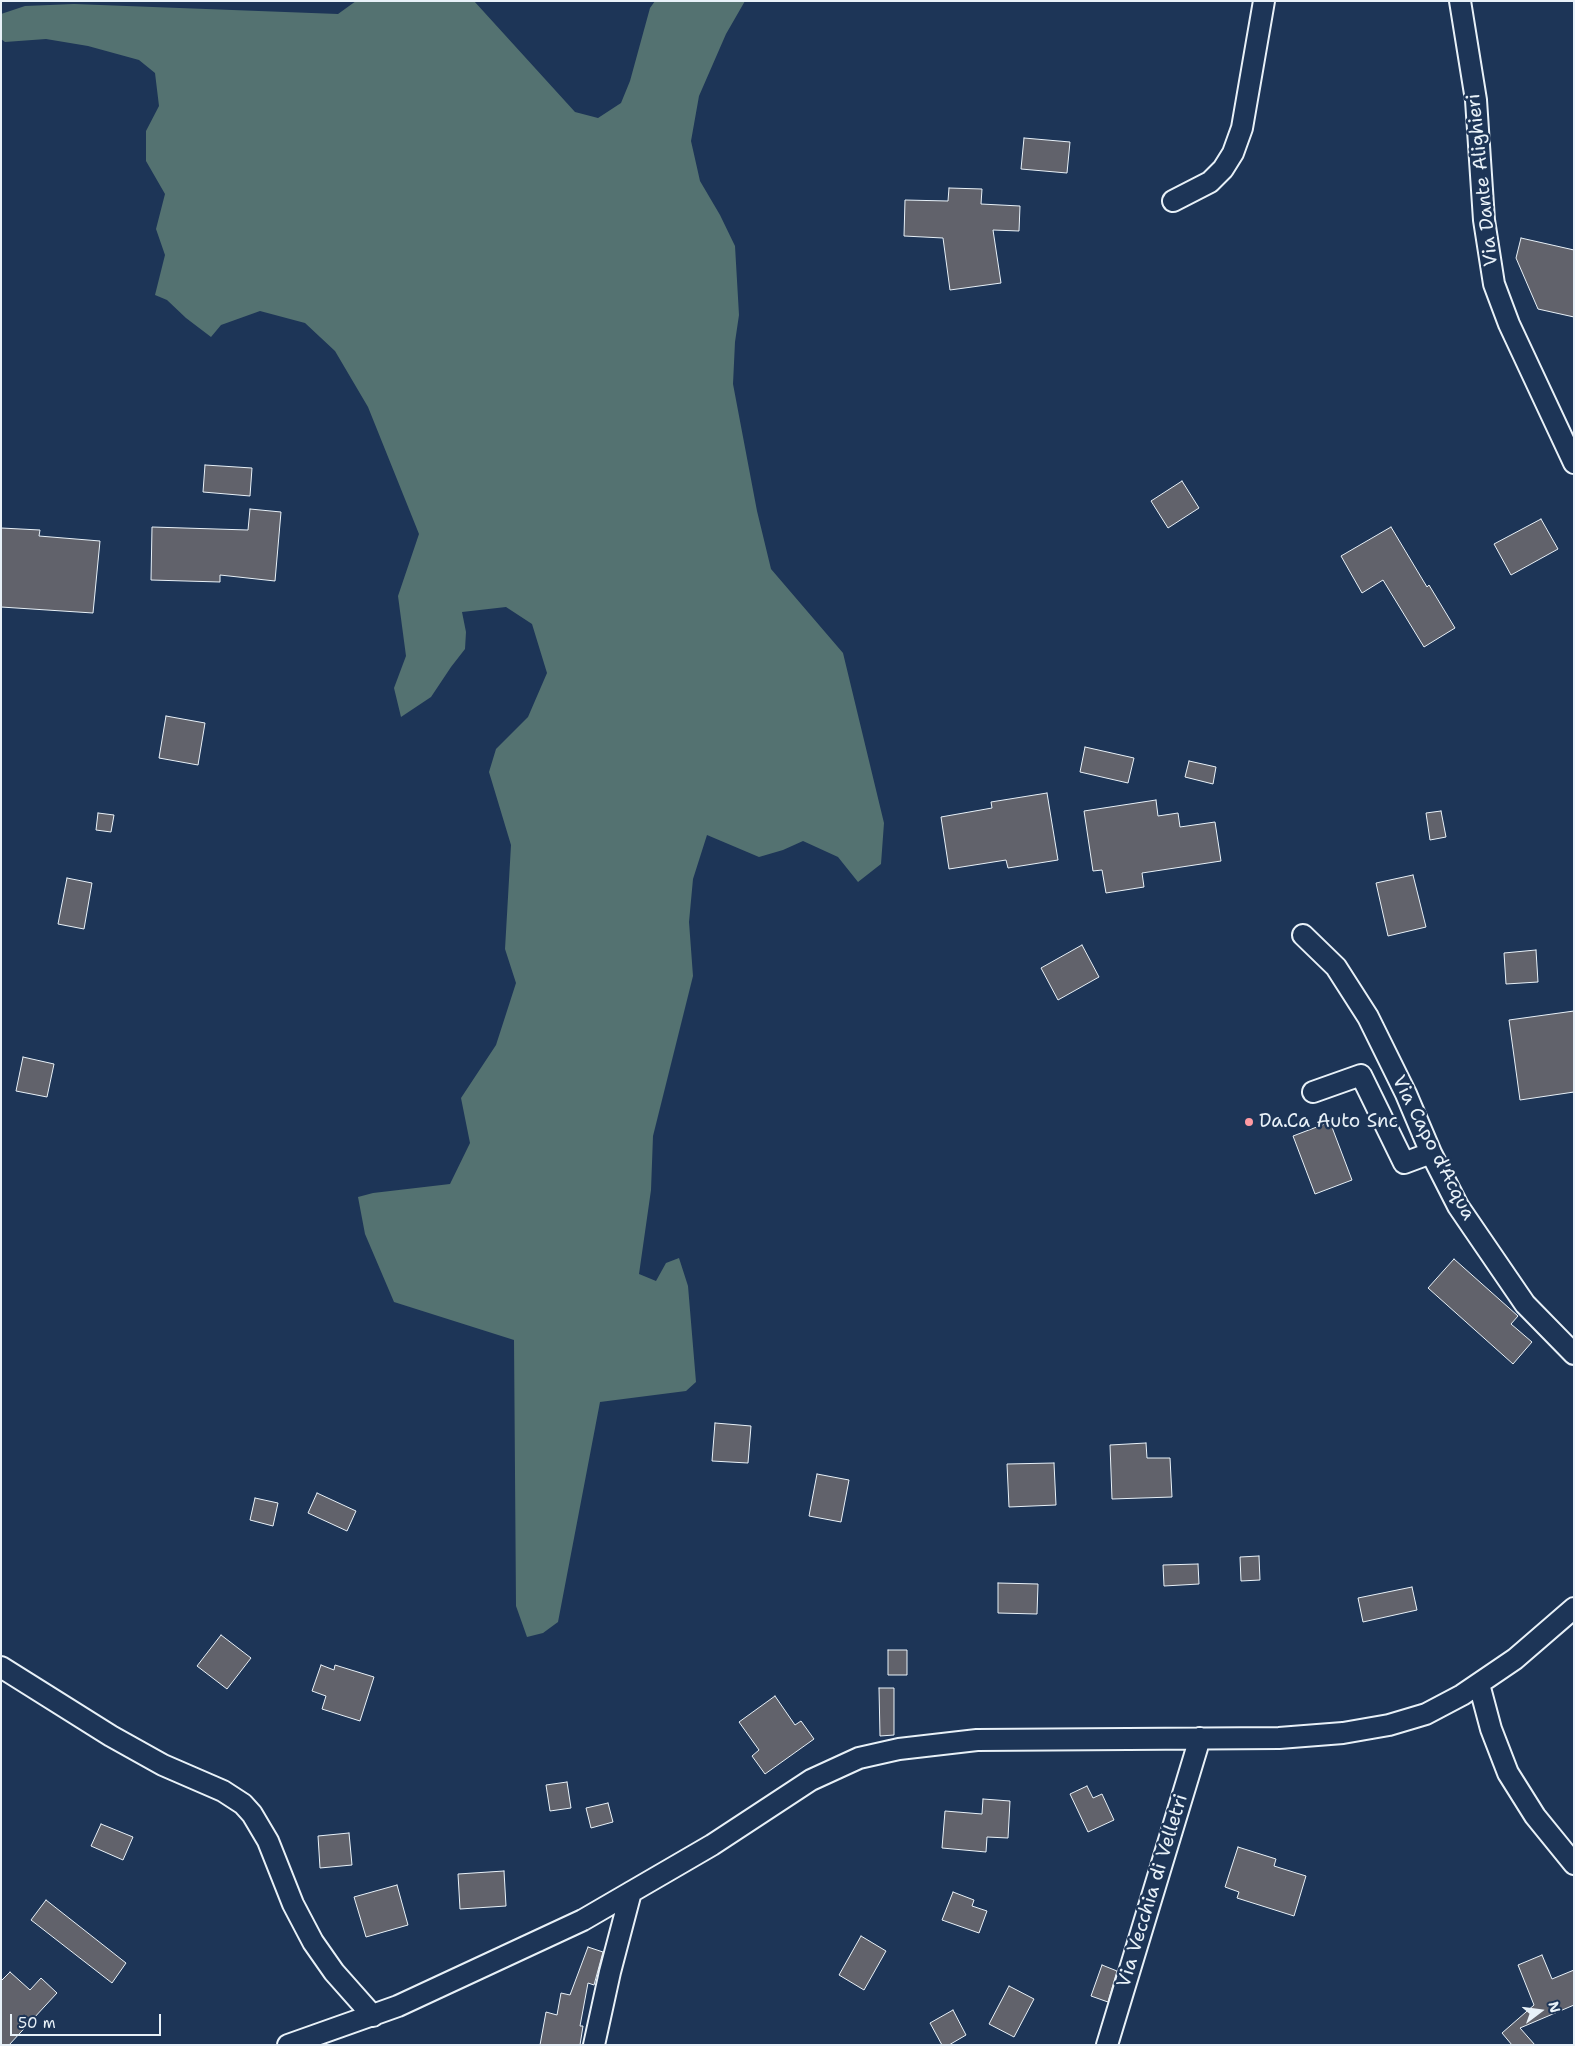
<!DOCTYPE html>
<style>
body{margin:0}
#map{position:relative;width:1575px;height:2046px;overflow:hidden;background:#1d3557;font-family:"Shantell Sans",sans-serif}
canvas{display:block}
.frame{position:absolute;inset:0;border:2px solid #e8f1f8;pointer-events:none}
.north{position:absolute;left:1515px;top:1986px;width:50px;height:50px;-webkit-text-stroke:4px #1d3557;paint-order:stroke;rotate:75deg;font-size:14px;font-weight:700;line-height:20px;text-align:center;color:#e8f1f8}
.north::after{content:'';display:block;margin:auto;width:18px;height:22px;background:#e8f1f8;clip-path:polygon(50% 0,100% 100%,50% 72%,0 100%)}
.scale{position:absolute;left:10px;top:2014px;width:151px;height:22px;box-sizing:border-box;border:2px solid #e8f1f8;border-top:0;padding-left:6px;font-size:15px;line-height:18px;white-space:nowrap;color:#e8f1f8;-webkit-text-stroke:4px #1d3557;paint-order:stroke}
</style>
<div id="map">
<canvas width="1575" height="2046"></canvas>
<div class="frame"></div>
<div class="north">N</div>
<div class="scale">50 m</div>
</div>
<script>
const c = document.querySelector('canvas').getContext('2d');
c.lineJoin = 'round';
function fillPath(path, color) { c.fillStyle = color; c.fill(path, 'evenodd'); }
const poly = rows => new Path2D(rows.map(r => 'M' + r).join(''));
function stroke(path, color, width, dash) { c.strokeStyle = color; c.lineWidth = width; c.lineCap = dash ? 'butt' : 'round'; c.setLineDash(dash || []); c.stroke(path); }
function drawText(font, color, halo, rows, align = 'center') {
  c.font = font + ' "Shantell Sans",sans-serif'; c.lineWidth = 5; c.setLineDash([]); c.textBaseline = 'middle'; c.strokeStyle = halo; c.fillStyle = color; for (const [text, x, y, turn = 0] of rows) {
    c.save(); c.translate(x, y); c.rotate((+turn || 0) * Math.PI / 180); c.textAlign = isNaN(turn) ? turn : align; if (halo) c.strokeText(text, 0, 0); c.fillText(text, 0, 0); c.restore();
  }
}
const green = poly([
 [356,1,474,1,575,112,598,118,621,103,630,81,650,8,655,1,745,1,726,34,699,96,691,141,700,181,720,215,735,246,739,315,735,342,733,384,757,511,771,569,843,653,884,823,881,864,858,882,838,857,803,841,783,850,759,857,707,835,693,879,689,922,693,976,653,1136,651,1190,639,1274,656,1281,666,1263,679,1258,688,1286,696,1382,686,1391,600,1402,558,1622,543,1633,527,1637,516,1606,514,1340,394,1302,365,1234,358,1197,373,1193,450,1184,470,1143,461,1098,496,1045,516,983,505,949,511,845,489,772,496,749,528,717,547,673,532,624,506,607,462,612,466,632,465,649,451,667,431,697,401,717,394,688,406,656,398,596,419,534,368,407,335,351,305,323,260,311,221,325,211,337,186,318,167,300,155,295,165,255,156,229,165,194,146,161,146,131,159,106,155,73,139,60,88,46,46,39,5,42,1,39,1,14,25,6,74,4,338,14]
]);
const building = poly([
 [1024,138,1070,142,1067,173,1021,169,1024,138],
 [949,188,982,189,981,204,1020,206,1019,231,993,230,1001,283,950,290,943,238,904,236,905,200,948,201,949,188],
 [1521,238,1574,250,1574,317,1538,309,1516,258,1521,238],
 [205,465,252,468,250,496,203,492,205,465],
 [1182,481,1199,508,1168,528,1151,501,1182,481],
 [250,509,281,512,275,581,220,575,220,582,151,580,152,527,248,530,250,509],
 [1541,519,1558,549,1511,575,1494,544,1541,519],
 [1391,527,1427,587,1429,585,1455,628,1424,647,1383,580,1362,593,1341,556,1391,527],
 [1,528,40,530,39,536,100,541,93,613,1,607,1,528],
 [166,716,205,723,198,765,159,758,166,716],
 [1085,747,1134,758,1128,783,1080,772,1085,747],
 [1189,761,1216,767,1213,784,1185,777,1189,761],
 [1047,793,1058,860,1008,868,1006,860,949,869,941,817,992,808,991,802,1047,793],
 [1156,800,1158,816,1178,813,1180,827,1215,822,1221,861,1142,873,1144,887,1106,893,1102,870,1093,871,1084,811,1156,800],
 [1441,811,1446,837,1430,840,1426,813,1441,811],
 [98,813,114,815,111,832,96,830,98,813],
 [1413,875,1426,927,1388,936,1376,883,1413,875],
 [67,878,92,883,84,929,58,924,67,878],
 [1082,945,1099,977,1058,1000,1041,968,1082,945],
 [1536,950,1538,982,1506,984,1504,953,1536,950],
 [1574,1011,1574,1092,1520,1100,1509,1020,1574,1011],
 [23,1057,54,1064,47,1097,16,1091,23,1057],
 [1330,1122,1352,1180,1315,1194,1293,1136,1330,1122],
 [1454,1259,1518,1316,1511,1324,1532,1342,1513,1364,1428,1288,1454,1259],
 [715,1423,751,1426,748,1463,712,1461,715,1423],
 [1146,1443,1147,1458,1170,1458,1172,1497,1112,1499,1110,1445,1146,1443],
 [1054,1463,1056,1505,1009,1507,1007,1464,1054,1463],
 [817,1474,849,1480,841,1522,809,1516,817,1474],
 [317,1493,356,1511,347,1531,308,1513,317,1493],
 [255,1498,278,1503,273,1526,250,1520,255,1498],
 [1259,1556,1260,1580,1241,1581,1240,1557,1259,1556],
 [1198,1564,1199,1584,1164,1586,1163,1565,1198,1564],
 [998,1583,1038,1584,1037,1614,998,1613,998,1583],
 [1412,1587,1417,1610,1363,1622,1358,1598,1412,1587],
 [221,1635,251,1658,227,1689,197,1666,221,1635],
 [888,1650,907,1650,907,1675,888,1675,888,1650],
 [321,1665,334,1670,335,1665,374,1677,360,1721,322,1709,326,1696,312,1691,321,1665],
 [879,1688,894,1688,894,1735,880,1736,879,1688],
 [775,1696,795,1725,801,1721,814,1739,765,1774,752,1756,759,1750,739,1722,775,1696],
 [567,1782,571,1808,550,1811,546,1785,567,1782],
 [1087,1786,1093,1798,1102,1794,1114,1820,1088,1832,1070,1794,1087,1786],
 [983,1799,1010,1801,1008,1838,987,1837,986,1852,942,1848,945,1811,982,1814,983,1799],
 [608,1803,613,1822,591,1828,586,1808,608,1803],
 [101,1824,133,1837,123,1860,91,1846,101,1824],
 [349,1833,352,1865,320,1868,318,1836,349,1833],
 [1238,1847,1276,1859,1274,1866,1306,1876,1294,1916,1237,1898,1239,1892,1225,1887,1238,1847],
 [504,1871,506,1906,460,1909,458,1874,504,1871],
 [397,1885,408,1925,366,1937,354,1897,397,1885],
 [953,1892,974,1900,972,1906,987,1911,979,1933,942,1920,953,1892],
 [46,1900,126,1963,112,1983,31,1920,46,1900],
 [861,1936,886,1951,864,1990,839,1975,861,1936],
 [588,1947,603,1952,594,1985,588,1983,580,2026,583,2026,580,2045,540,2045,546,2012,557,2015,561,1993,570,1995,588,1947],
 [1542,1955,1552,1979,1574,1970,1574,2005,1520,2028,1535,2045,1512,2045,1502,2033,1534,2005,1518,1965,1542,1955],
 [1102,1965,1117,1971,1108,2002,1091,1996,1102,1965],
 [10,1972,30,1990,41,1978,57,1993,9,2045,1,2045,1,1981,10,1972],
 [1009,1986,1034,1999,1014,2037,989,2024,1009,1986],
 [953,2010,966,2035,949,2045,942,2045,930,2023,953,2010]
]);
const minor = poly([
 [1460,1,1476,100,1484,220,1494,284,1509,324,1574,463],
 [1173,201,1210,182,1223,169,1233,153,1242,128,1264,1],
 [1303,935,1336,967,1368,1017,1406,1094,1431,1153,1458,1206,1525,1304,1574,1354],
 [1313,1092,1361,1075,1404,1163,1431,1153],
 [1,1667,111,1736,163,1765,223,1791,243,1804,252,1814,268,1841,293,1904,313,1942,334,1972,373,2016],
 [1479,1684,1491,1729,1508,1773,1535,1816,1574,1864],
 [288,2045,398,2006,583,1920,712,1845,811,1780,859,1758,899,1749,977,1740,1279,1738,1343,1733,1389,1725,1426,1714,1462,1695,1515,1659,1574,1608],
 [594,2045,610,1972,631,1892],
 [1107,2045,1200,1738]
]);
const markers = [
 [1249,1122,5,"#ff9aa2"]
];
const streetNames = [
 ["Via Dante Alighieri",1483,180,-96],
 ["Via Capo d'Acqua",1433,1148,63],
 ["Via Vecchia di Velletri",1153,1891,-73]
];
const poiNames = [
 ["Da.Ca Auto Snc",1259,1122]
];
fillPath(green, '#547271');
fillPath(building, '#61626b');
stroke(building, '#e8f1f8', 1);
stroke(minor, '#e8f1f8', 24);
stroke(minor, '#1d3557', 20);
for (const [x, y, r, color] of markers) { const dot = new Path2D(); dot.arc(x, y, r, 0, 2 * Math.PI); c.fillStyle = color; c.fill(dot); stroke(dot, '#1d3557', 2); }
drawText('19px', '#e8f1f8', '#1d3557', streetNames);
drawText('19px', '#e8f1f8', '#1d3557', poiNames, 'left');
</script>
